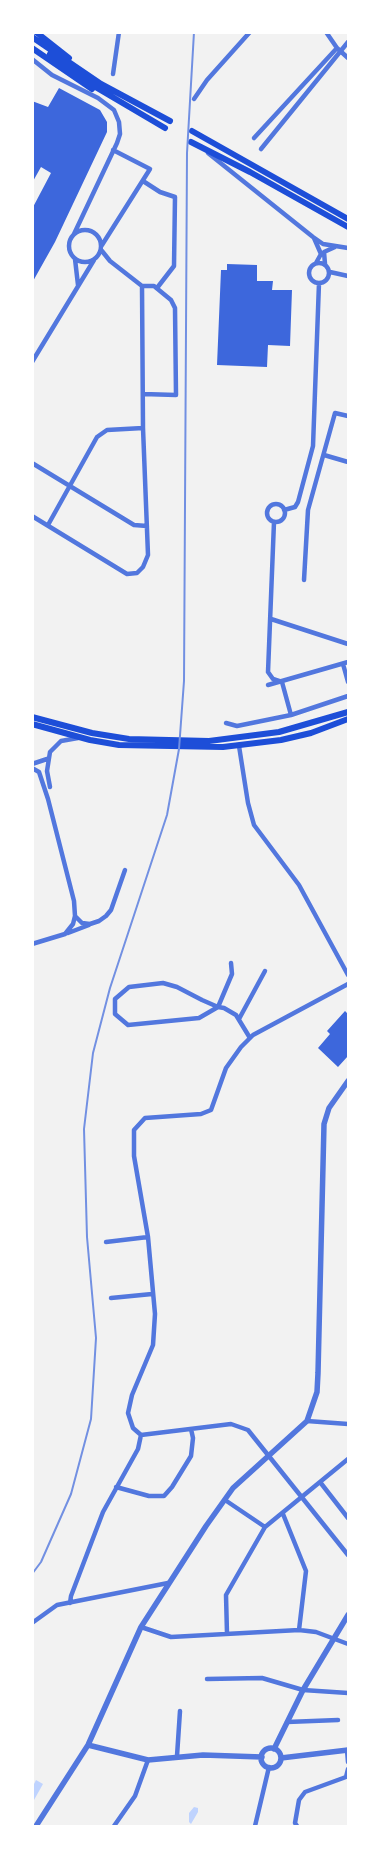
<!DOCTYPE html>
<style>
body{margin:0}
#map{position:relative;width:381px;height:1859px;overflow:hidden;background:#f2f2f2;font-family:"DM Sans",sans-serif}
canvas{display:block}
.frame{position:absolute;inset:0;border:34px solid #fff;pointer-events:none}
</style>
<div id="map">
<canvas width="381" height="1859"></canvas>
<div class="frame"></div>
</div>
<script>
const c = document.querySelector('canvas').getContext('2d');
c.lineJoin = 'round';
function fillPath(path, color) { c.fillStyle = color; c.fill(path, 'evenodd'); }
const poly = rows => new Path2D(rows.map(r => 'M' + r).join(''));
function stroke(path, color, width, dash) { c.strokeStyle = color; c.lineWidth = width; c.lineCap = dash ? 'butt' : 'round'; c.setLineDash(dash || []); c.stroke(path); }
const water = poly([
 [36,1780,43,1784,34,1800,33,1786],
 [194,1807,198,1808,198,1812,191,1824,189,1822,189,1813]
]);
const building = poly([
 [59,88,100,110,107,122,107,132,55,242,32,283,32,209,51,173,41,167,32,183,32,101,48,107],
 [227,264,257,265,257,281,273,281,272,290,292,290,290,346,268,345,267,367,217,365,221,270,227,270],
 [345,1011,348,1014,348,1056,338,1067,318,1048,330,1034,327,1031]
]);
const minor = poly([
 [326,32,337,48,348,58],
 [32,59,52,75,98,98,114,110,119,122,120,134,117,143,74,234],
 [113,74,119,32],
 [194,99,207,80,250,32],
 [254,138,337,48],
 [261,149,348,42],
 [208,153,313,237,323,244,348,248],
 [143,181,160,192,175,197,174,266,157,288],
 '69 246a16 16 0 1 1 32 0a16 16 0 1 1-32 0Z',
 [314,238,321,254,316,263],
 [102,245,150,169,113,150],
 [75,259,78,285],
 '309 273a10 10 0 1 1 20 0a10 10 0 1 1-20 0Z',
 [325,264,324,252,335,247],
 [330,272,348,276],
 [142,286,154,286,171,300,175,308,176,395,143,394],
 [32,362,94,260],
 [324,455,348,462],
 [32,463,134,525,147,526],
 '267 513a9 9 0 1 1 18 0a9 9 0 1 1-18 0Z',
 [284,510,295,507,298,502,313,446,319,283],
 [32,516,127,574,137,573,143,567,148,555,143,428,142,286,110,261,102,251],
 [48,525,97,437,107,430,143,428],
 [304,580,308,510,335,413,348,416],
 [271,619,348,644],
 [343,664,348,682],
 [268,685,348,662],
 [291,715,348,696],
 [226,723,237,726,291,715,282,682,273,679,268,672,274,522],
 [239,746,248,803,254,825,299,885,348,975],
 [32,764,47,759],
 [32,768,39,772,48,799,74,901,75,916,73,924,65,934,32,944],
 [50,787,47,771,50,752,61,741,78,738],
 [75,916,82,923,90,924,99,921,106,916,111,910,125,870],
 [68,933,89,925],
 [231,963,232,974,218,1007,199,1018,128,1025,115,1014,115,999,129,987,163,983,177,987,202,1000,218,1007,224,1008,236,1015,250,1038],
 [348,984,253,1035,241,1047,226,1068,211,1110,201,1114,145,1118,134,1130,134,1156,148,1237,155,1314,153,1345,132,1395,128,1413,133,1428,141,1435,231,1424,248,1430,348,1555],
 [239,1019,265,971],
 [106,1242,148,1237],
 [111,1298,152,1294],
 [307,1421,348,1424],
 [320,1482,348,1518],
 [116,1487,149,1496,164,1496,172,1487,191,1456,193,1438,191,1429],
 [225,1500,265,1527],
 [283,1514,306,1571,299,1630],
 [70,1603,71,1596,103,1512,138,1449,141,1435],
 [32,1623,57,1605,168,1583],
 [141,1627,171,1637,299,1630,316,1632,348,1644],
 [227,1634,226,1595,265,1527,348,1459],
 [207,1679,262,1678,303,1690,348,1693],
 [287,1722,338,1720],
 [347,1750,348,1762],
 [177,1756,180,1711],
 [114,1826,135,1796,148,1760],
 [255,1826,269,1767],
 [297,1826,295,1823,299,1800,305,1792,346,1777,348,1769]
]);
const tertiary = poly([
 [88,1745,148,1760,203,1755,262,1757],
 '261 1758a10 10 0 1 1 20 0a10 10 0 1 1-20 0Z',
 [274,1749,303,1690,348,1615],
 [281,1758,348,1750],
 [36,1826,88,1745,141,1627,206,1526,233,1488,307,1421,317,1392,318,1373,324,1124,329,1108,348,1081]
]);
const secondary = poly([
 [36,32,69,58],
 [32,37,101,84,170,121],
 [32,48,92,89],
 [50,54,92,85,165,128],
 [192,131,348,219],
 [191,142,250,172,348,227],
 [32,717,92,733,129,739,209,741,279,732,348,712],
 [32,724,90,740,119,745,223,747,281,740,311,733,348,719]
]);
const rail = poly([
 [32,1574,41,1562,71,1494,91,1419,96,1338,87,1237,84,1129,93,1053,110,988,167,815,179,749,184,681,187,153,194,32]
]);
fillPath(water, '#bfd3fe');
fillPath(building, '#3d67dc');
stroke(minor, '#5277de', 4.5);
stroke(tertiary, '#5277de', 5.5);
stroke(secondary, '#1d4ed8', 6);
stroke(rail, '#7290e2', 2);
</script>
